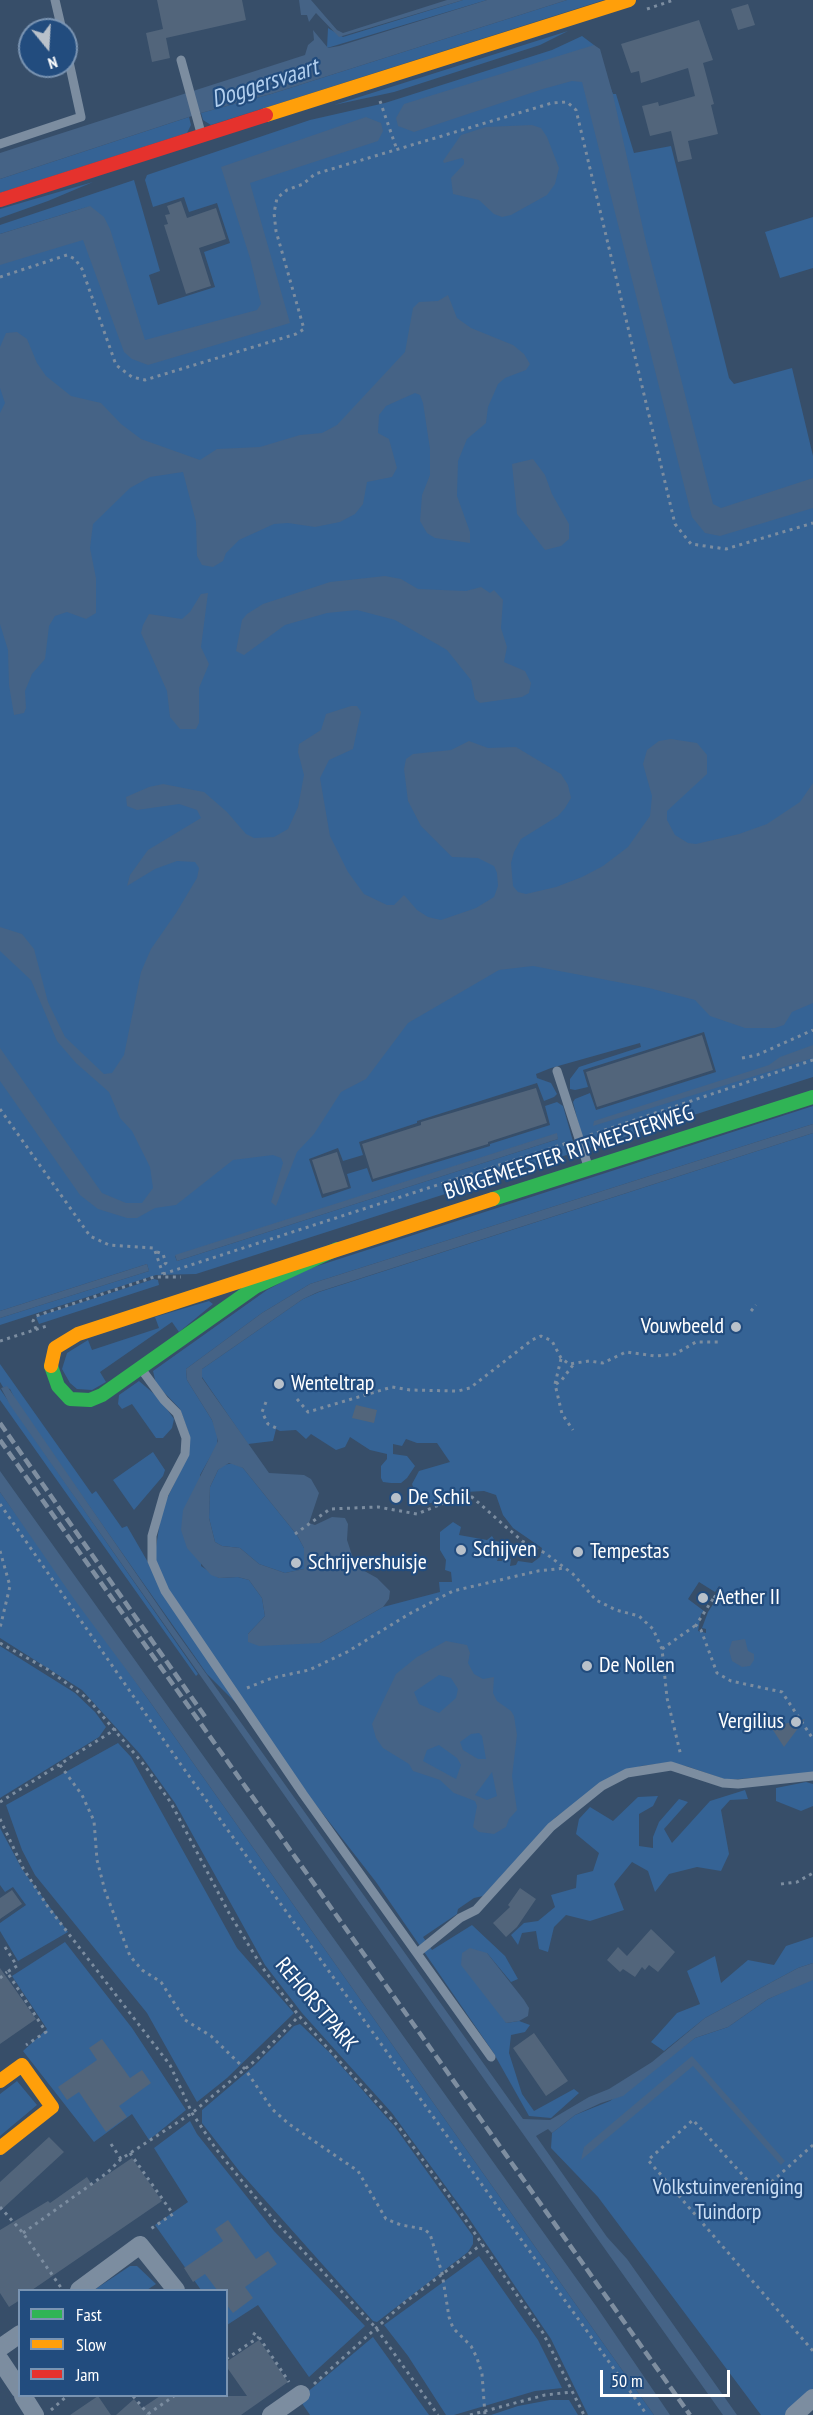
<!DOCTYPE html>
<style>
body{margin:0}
#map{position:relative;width:813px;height:2415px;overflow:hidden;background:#374e69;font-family:"PT Sans Narrow",sans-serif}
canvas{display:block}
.legend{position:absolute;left:18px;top:2289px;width:210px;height:108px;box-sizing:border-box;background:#224c7e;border:2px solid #7a94b2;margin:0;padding:8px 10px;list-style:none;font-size:18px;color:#fff}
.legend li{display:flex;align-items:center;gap:12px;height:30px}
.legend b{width:30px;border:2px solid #7a94b2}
.north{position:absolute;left:18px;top:18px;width:60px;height:60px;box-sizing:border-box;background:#224c7e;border:2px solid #7a94b2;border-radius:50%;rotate:162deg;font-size:16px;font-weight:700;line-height:24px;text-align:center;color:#fff}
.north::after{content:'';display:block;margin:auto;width:21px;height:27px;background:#b9c1ca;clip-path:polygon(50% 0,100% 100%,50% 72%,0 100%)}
.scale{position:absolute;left:600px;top:2370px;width:130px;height:27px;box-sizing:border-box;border:3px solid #fff;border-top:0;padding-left:8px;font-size:18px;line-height:21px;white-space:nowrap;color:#fff;-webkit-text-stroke:4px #224c7e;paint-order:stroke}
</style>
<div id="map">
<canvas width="813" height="2415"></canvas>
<ul class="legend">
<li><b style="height:8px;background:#30b455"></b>Fast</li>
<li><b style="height:8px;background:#ff9f0a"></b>Slow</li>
<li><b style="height:8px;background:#e5322d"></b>Jam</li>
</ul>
<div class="north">N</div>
<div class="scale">50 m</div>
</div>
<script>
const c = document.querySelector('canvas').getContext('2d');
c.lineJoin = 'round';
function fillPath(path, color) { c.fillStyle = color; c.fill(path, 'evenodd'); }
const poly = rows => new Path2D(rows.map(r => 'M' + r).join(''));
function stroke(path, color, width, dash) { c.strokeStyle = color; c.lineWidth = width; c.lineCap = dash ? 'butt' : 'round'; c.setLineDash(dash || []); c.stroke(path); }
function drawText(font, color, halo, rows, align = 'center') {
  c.font = font + ' "PT Sans Narrow",sans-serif'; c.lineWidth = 4.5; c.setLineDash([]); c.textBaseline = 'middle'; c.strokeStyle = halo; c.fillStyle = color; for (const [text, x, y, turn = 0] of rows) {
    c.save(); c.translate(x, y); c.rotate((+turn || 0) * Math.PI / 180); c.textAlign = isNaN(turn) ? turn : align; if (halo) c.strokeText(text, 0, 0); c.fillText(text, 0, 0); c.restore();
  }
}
const green = poly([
 [463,0,487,0,327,48,328,28,343,37],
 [567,0,604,0,211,125,203,120,201,113,271,94],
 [568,31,540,45,394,92,334,105],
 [582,36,594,45,613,94,616,94,634,153,671,146,729,378,734,384,792,368,813,456,813,1077,590,1148,585,1144,579,1126,573,1102,575,1099,590,1093,596,1110,716,1072,704,1032,583,1070,588,1087,575,1090,570,1089,570,1079,579,1067,641,1047,640,1043,551,1068,536,1074,537,1078,551,1083,557,1094,554,1097,544,1101,537,1083,417,1121,417,1123,359,1142,363,1155,343,1161,338,1148,309,1159,322,1198,351,1188,347,1174,367,1168,372,1182,490,1146,490,1144,550,1125,545,1106,557,1102,563,1106,576,1152,196,1274,156,1275,0,1325,0,1318,149,1271,147,1264,0,1311,0,238,87,207,0,234,0,225,134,180,160,271,149,275,158,305,215,287,204,252,230,243,217,203,189,212,184,197,153,207,145,180,147,175,310,120,385,103,552,50],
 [556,1134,558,1139,177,1261,175,1256],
 [189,117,191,125,187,133,0,193,0,179],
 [93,182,48,201,0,218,0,209],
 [813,217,813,268,780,278,765,232],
 [813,1106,813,1124,310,1284,262,1313,186,1369,187,1380,212,1420,218,1434,217,1445,200,1475,201,1566,219,1578,238,1577,249,1580,262,1598,265,1616,248,1634,292,1642,320,1643,383,1607,440,1592,439,1582,452,1582,451,1572,445,1570,446,1560,440,1550,440,1532,453,1522,461,1527,459,1535,487,1540,492,1536,495,1541,501,1542,496,1549,500,1553,497,1561,502,1561,504,1556,511,1559,510,1566,516,1565,518,1561,532,1563,540,1557,542,1548,513,1528,503,1515,496,1495,484,1491,445,1493,431,1503,418,1505,414,1502,417,1498,412,1484,419,1471,450,1462,437,1443,417,1443,406,1439,402,1446,393,1444,393,1454,407,1456,415,1466,407,1478,401,1483,391,1483,383,1482,381,1478,381,1466,387,1459,387,1454,370,1450,350,1437,345,1447,336,1450,311,1434,306,1439,296,1430,280,1431,276,1429,273,1441,248,1444,202,1377,202,1369,303,1299,319,1292,813,1133,813,1773,727,1780,686,1766,665,1763,641,1766,614,1776,556,1817,483,1896,474,1898,458,1909,457,1914,423,1937,432,1950,472,1925,505,1956,518,1979,511,1982,487,1953,506,2023,519,2021,530,2025,525,2032,511,2035,509,2053,522,2094,534,2111,574,2089,579,2093,551,2118,529,2116,493,2052,376,1882,239,1706,207,1674,17,1403,10,1389,3,1387,0,1382,0,1364,92,1494,96,1491,122,1528,127,1526,149,1564,153,1566,162,1509,188,1455,189,1434,180,1409,156,1384,153,1371,267,1290,305,1270],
 [699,1582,715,1592,719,1586,723,1589,708,1612,702,1628,706,1629,706,1633,698,1631,701,1614,704,1611,688,1599],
 [154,1279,158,1280,159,1285,39,1324,36,1317],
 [209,1301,213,1304,179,1332,172,1322,100,1372,106,1382,92,1390,77,1389,70,1383,62,1369,67,1353,88,1340,92,1350,159,1328,155,1317],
 [139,1381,159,1398,174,1419,172,1428,163,1438,156,1438,132,1404,122,1409,118,1404,119,1395],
 [0,1389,198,1674,196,1676,0,1400],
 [153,1452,165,1470,163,1476,134,1510,113,1480],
 [234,1463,243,1468,297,1535,304,1548,304,1569,285,1573,259,1564,240,1548,222,1546,215,1542,209,1518,210,1487,218,1470,223,1465],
 [0,1492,148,1699,654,2415,588,2415,551,2339,468,2217,392,2113,302,2013,265,1965,175,1803,140,1754,82,1690,0,1638],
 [0,1646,75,1693,95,1712,106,1727,99,1737,0,1798],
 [118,1743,131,1757,237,1948,294,2013,227,2078,197,2102,147,2013,35,1875,22,1850,6,1805],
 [806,1782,813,1784,813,1806,801,1811,776,1801,776,1788],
 [745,1790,748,1799,730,1800,721,1810,729,1854,721,1871,697,1867,669,1874,655,1892,648,1871,632,1862,614,1884,624,1910,590,1921,566,1915,554,1927,548,1952,539,1949,536,1931,522,1933,518,1945,511,1935,524,1923,538,1921,555,1907,551,1895,576,1888,577,1875,593,1871,599,1853,576,1834,579,1819,590,1807,613,1821,638,1797,658,1796,653,1806,639,1814,639,1846,653,1848,653,1837,659,1822,679,1799,688,1802,664,1829,672,1843,710,1801],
 [0,1828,22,1869,68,1932,18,1961,0,1931,0,1923,26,1905,13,1887,5,1892,0,1885],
 [813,1937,813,1963,798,1968,705,2018,664,2051,651,2042,677,2013,700,2004,687,1971,715,1956,721,1983,748,1960,774,1965,786,1946],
 [65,1942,132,2028,186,2110,149,2140,132,2114,94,2142,23,2051,47,2029,12,1976],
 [810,1980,813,1980,813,2390,786,2415,761,2415,598,2197,551,2148,552,2133,575,2115,610,2101,695,2038,728,2027,768,1999],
 [300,2024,329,2052,395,2127,473,2236,473,2244,468,2252,377,2322,373,2321,240,2172,202,2123,202,2110,255,2065,294,2026],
 [17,2081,37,2105,0,2136,0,2094],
 [190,2121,197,2134,274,2231,365,2326,309,2377,258,2305,227,2325,226,2290,201,2290,155,2225,188,2202,154,2148],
 [479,2256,538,2340,562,2388,535,2391,454,2415,446,2415,408,2356,384,2325],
 [130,2266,137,2266,156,2284,147,2290,94,2290],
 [373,2337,429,2415,310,2415,299,2399],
 [550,2400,569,2400,578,2415,491,2415,518,2406]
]);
const water = poly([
 [299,0,311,0,337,30,343,33,447,0,463,0,339,37,316,13,309,22,307,15,301,15],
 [487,0,567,0,271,94,201,113,0,179,0,153,305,55,308,45,314,40,313,30,328,48,339,46],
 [594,45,600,49,613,95,646,242,713,504,721,508,813,478,813,508,720,536,705,533,692,517,582,82,572,81,543,89,414,132,398,126,396,118,404,104],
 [366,117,381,123,383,131,378,141,250,183,290,323,148,365,132,359,124,352,83,240,0,265,0,234,90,206,104,217,110,229,145,340,257,310,261,304,250,258,221,167],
 [532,125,541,128,547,137,559,168,555,184,547,195,511,215,502,217,494,214,479,200,453,194,451,178,464,164,464,160,462,158,444,163,443,161,461,135,486,127],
 [448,295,457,318,471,328,513,345,524,354,530,364,526,370,505,378,498,384,488,407,486,423,467,439,458,461,457,496,470,532,470,543,435,538,427,533,420,521,422,495,430,475,430,449,423,403,420,395,415,393,386,406,379,415,378,433,389,439,397,468,392,477,367,482,363,504,355,514,340,522,315,527,288,523,274,524,239,540,226,553,223,561,213,567,202,565,197,556,196,522,183,472,150,477,130,488,93,524,90,548,96,578,96,613,86,619,67,612,55,616,49,626,45,659,32,674,25,691,26,708,24,713,14,715,9,685,8,650,0,624,0,413,5,403,0,388,0,347,6,333,17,332,27,339,37,363,46,376,71,396,101,403,121,424,141,439,200,460,217,449,260,447,300,435,322,433,337,425,405,352,413,308,419,302,438,301],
 [533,459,545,475,552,494,569,524,569,539,561,546,545,550,517,514,512,464],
 [385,576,401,579,418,589,466,591,481,587,490,593,494,590,503,600,501,628,507,647,504,662,525,671,531,683,529,693,522,697,480,703,475,699,471,680,447,650,395,620,357,610,327,613,285,625,244,655,236,651,242,620,247,614,263,604,330,582],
 [208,593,201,647,209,664,199,688,199,723,196,729,180,729,170,717,167,691,141,633,143,625,149,614,182,619,190,612,201,594],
 [351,706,357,706,361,712,353,749,329,760,320,778,330,836,348,872,364,894,387,905,394,905,404,895,417,910,428,917,441,920,476,908,494,897,498,886,497,873,494,866,478,858,452,857,421,826,408,801,404,769,406,759,413,754,451,750,469,741,488,748,516,747,561,774,568,785,571,798,565,808,558,816,521,839,514,852,511,863,513,886,518,892,526,894,556,887,582,877,603,866,628,847,650,816,652,796,643,764,647,750,659,741,671,739,697,743,707,755,707,774,667,811,667,820,675,835,688,843,696,844,739,834,767,824,800,802,813,783,813,1003,792,1012,784,1025,775,1028,745,1028,710,1016,695,1000,649,988,533,966,499,970,408,1023,366,1079,341,1092,314,1134,297,1152,276,1206,271,1202,283,1163,281,1158,273,1155,233,1160,176,1205,155,1208,137,1218,127,1218,98,1209,80,1195,0,1081,0,1048,102,1193,126,1203,142,1203,153,1188,150,1167,132,1131,120,1118,109,1092,76,1063,57,1041,31,980,0,951,0,927,22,934,34,949,48,1002,65,1037,104,1074,112,1073,124,1055,141,972,151,949,176,913,197,878,199,868,195,862,177,861,155,869,127,886,130,875,148,850,201,818,197,810,179,804,137,810,127,806,126,797,149,787,163,784,204,792,227,812,246,834,254,838,274,837,288,829,298,807,304,775,298,752,299,744,321,730,326,714],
 [813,1045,813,1058,593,1126,594,1121,769,1065,780,1057],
 [813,1124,813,1133,318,1292,303,1299,202,1369,202,1378,269,1473,304,1475,311,1479,319,1493,309,1523,315,1525,332,1517,345,1518,348,1524,347,1540,354,1561,359,1568,377,1578,390,1591,389,1599,383,1607,320,1643,259,1646,248,1642,248,1634,265,1616,262,1598,249,1580,238,1577,219,1578,211,1575,187,1548,181,1530,183,1510,218,1441,212,1420,187,1380,186,1369,262,1313,310,1284],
 [229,1463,243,1468,297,1535,304,1548,304,1569,285,1573,259,1564,240,1548,222,1546,215,1542,209,1518,210,1487,218,1470],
 [557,1133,558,1139,177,1261,175,1255],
 [147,1264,149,1271,0,1318,0,1311],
 [7,1386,175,1630,523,2119,550,2120,589,2097,609,2089,652,2062,705,2018,798,1968,813,1963,813,1980,768,1999,728,2027,695,2038,623,2096,601,2103,575,2115,552,2133,548,2129,536,2136,607,2237,627,2259,737,2415,723,2415,479,2072,10,1405,1,1388],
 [0,1471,596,2306,670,2415,654,2415,148,1699,74,1599,0,1492],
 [745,1639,748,1651,754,1654,754,1660,750,1666,742,1667,732,1661,729,1650,732,1641],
 [446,1641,467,1645,470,1653,468,1663,474,1674,483,1679,494,1677,493,1693,497,1701,511,1711,514,1716,517,1735,512,1776,517,1810,509,1819,506,1827,494,1834,479,1832,473,1827,477,1806,475,1801,454,1793,440,1780,413,1771,409,1764,383,1748,376,1738,372,1724,396,1674,417,1657],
 [439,1675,451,1678,458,1689,456,1698,439,1713,419,1704,414,1692],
 [479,1733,482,1736,486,1759,478,1759,463,1750,460,1742,471,1734],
 [439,1745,457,1758,461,1765,456,1779,423,1761,427,1750],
 [492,1772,497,1796,487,1800,475,1795],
 [470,1948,487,1953,524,2000,529,2008,528,2016,519,2021,506,2023,461,1965,462,1953],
 [692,2056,785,2161,781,2165,693,2066,581,2160,584,2147]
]);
const building = poly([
 [157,0,242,0,246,20,166,38,170,58,152,62,146,33,163,29],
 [748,4,755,25,738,30,731,9],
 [699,20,713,60,703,63,714,104,711,105,718,134,688,141,692,159,678,162,671,131,650,136,642,106,658,102,659,106,695,96,688,68,641,83,639,71,631,73,621,44],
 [181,201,187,218,216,208,226,239,199,248,211,286,186,294,164,225,168,224,165,215,170,214,167,206],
 [702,1035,713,1070,597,1107,586,1072],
 [536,1088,547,1123,488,1142,488,1144,373,1179,362,1144,421,1125,421,1122],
 [337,1152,348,1187,323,1194,312,1160],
 [356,1405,377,1410,374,1423,352,1418],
 [805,1719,784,1747,771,1727],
 [520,1888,536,1899,517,1927,506,1937,493,1923,510,1907,508,1905],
 [12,1890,22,1904,0,1919,0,1898],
 [651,1929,675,1952,658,1972,649,1965,645,1970,642,1967,635,1977,623,1969,620,1972,607,1960,618,1947,627,1956],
 [0,1968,36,2019,0,2044],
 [534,2033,568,2081,546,2096,513,2048],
 [102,2039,130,2078,142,2070,151,2083,119,2106,127,2117,106,2132,79,2092,67,2100,58,2087,97,2060,89,2048],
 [49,2137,64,2152,0,2211,0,2182],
 [132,2158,162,2201,32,2290,20,2290,20,2300,9,2307,0,2293,0,2230,48,2201,50,2203,87,2177,92,2185],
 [228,2220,256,2259,268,2251,277,2264,245,2287,253,2298,233,2313,226,2304,226,2290,217,2290,205,2274,193,2282,184,2268,223,2241,215,2229],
 [259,2340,288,2382,241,2415,116,2415,134,2399,142,2408,160,2396,247,2396,226,2366,226,2362],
 [98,2396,111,2415,70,2415]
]);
const path = poly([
 [647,9,674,0],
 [380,101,397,150],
 [0,277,67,255,75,259,82,269,116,365,132,377,145,380,296,334,304,329,276,231,274,213,277,198,287,190,303,184,315,174,552,103,567,102,576,110,675,524,691,544,726,549,813,523],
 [742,1058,757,1055,813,1030],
 [0,1109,90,1236,109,1245,154,1248,163,1274],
 [590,1135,813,1060],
 [157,1252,163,1254,166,1263,161,1267],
 [163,1274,567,1143],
 [751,1311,756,1305],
 [36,1329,33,1321,36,1316,154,1277,181,1277],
 [0,1341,50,1325],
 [561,1359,555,1384,562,1414,573,1430],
 [556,1384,561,1381,573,1365],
 [297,1399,308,1412,392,1387,410,1390,458,1391,470,1388,532,1340,541,1336,552,1341,561,1358,569,1364,589,1361,603,1363,626,1352,655,1356,675,1354,696,1342,721,1342],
 [266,1402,262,1412,268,1424,276,1428],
 [0,1504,179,1762,647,2415],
 [295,1534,330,1509,378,1507,417,1514,449,1501,472,1497,522,1541,545,1553,573,1574,596,1600,616,1610,639,1616,653,1629,662,1649,667,1698,681,1756],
 [0,1551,10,1586,0,1628],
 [714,1598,721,1587],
 [713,1599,696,1625,701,1630,717,1673,731,1681,782,1692,813,1739],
 [0,1643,47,1669,88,1699,145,1766,171,1803,229,1913,262,1967,299,2016,398,2126,454,2203,543,2333,584,2415],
 [662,1649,696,1625],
 [247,1688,272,1678,309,1670,347,1652,409,1614,453,1591,538,1571,565,1568],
 [60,1765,82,1795,94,1821,97,1860,105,1891,130,1956,142,1970,161,1982,185,2020,211,2036,245,2069,272,2109,289,2124,358,2171,386,2219,401,2225,424,2229,430,2234,442,2273,449,2317,453,2328,471,2346,477,2358,482,2374,485,2415],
 [0,1802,116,1729],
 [0,1819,23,1868,48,1907,170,2065,192,2113,216,2149,273,2219,376,2328,438,2415],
 [781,1884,797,1882,813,1873],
 [5,1947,17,1966,7,1972,46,2032,26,2045],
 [0,1978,7,1972],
 [111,2144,121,2159,192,2113,257,2059,299,2016],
 [813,2145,759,2193,693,2120,648,2160,813,2351],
 [130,2153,173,2214,149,2230],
 [0,2207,23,2233,62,2289],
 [23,2233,107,2173,121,2159],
 [253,2333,259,2337,289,2382],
 [226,2359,259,2337],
 [314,2384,404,2303,482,2244],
 [133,2396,148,2414],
 [51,2410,67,2396],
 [148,2414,174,2396],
 [470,2415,545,2395,572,2392]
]);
const lane = poly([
 [55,0,62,30],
 [181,60,201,133],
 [0,144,81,117,66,48],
 [557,1071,588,1166],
 [142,1370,164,1400,177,1413,186,1438,185,1454,164,1494,152,1536,152,1561,165,1591,303,1794,491,2057],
 [417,1953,460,1918,476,1910,551,1827,602,1786,627,1773,671,1766,723,1783,738,1784,813,1776]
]);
const street = poly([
 [79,2290,140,2245,176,2290],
 [0,2348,20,2334],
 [0,2360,20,2390],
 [23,2396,35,2415],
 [271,2415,301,2394],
 [794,2415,813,2398]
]);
const fast = poly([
 [493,1199,813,1097],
 [51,1366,58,1386,70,1399,90,1400,102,1395,255,1287,337,1249]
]);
const slow = poly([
 [266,115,629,0],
 [51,1366,55,1348,78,1334,493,1199],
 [0,2081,22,2065,52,2107,0,2148]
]);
const jam = poly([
 [0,200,266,115]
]);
const rail = poly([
 [0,1423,206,1718],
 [0,1440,690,2415]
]);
const markers = [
 [736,1327,6,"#b9c1ca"],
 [279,1384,6,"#b9c1ca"],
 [396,1498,6,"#b9c1ca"],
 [461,1550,6,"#b9c1ca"],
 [578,1552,6,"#b9c1ca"],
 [296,1563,6,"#b9c1ca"],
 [703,1598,6,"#b9c1ca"],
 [587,1666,6,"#b9c1ca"],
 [796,1722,6,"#b9c1ca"]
];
const streetNames = [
 ["BURGEMEESTER RITMEESTERWEG",569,1153,-18],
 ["REHORSTPARK",316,2005,50]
];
const poiNames = [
 ["Vouwbeeld",724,1327,"right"],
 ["Wenteltrap",291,1384],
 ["De Schil",408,1498],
 ["Schijven",473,1550],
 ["Tempestas",590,1552],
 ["Schrijvershuisje",308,1563],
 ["Aether II",715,1598],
 ["De Nollen",599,1666],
 ["Vergilius",784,1722,"right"]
];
const parkNames = [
 ["Volkstuinvereniging",728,2188],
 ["Tuindorp",728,2213]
];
const waterNames = [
 ["Doggersvaart",265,84,-18]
];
fillPath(green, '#356395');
fillPath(water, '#456386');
fillPath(building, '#52657b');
stroke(path, '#7c8da0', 3, [3, 4.5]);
stroke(lane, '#7c8da0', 9);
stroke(street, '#7c8da0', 18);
stroke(fast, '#30b455', 14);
stroke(slow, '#ff9f0a', 14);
stroke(jam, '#e5322d', 14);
stroke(rail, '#7e8ea0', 4.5, [10, 4.5]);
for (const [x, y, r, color] of markers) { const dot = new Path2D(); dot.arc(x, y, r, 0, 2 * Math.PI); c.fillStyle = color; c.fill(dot); stroke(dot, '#224c7e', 2); }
drawText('22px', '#fff', '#224c7e', streetNames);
drawText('22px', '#fff', '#224c7e', poiNames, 'left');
drawText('22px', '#cadef5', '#224c7e', parkNames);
drawText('italic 24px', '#b2cfee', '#224c7e', waterNames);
</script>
